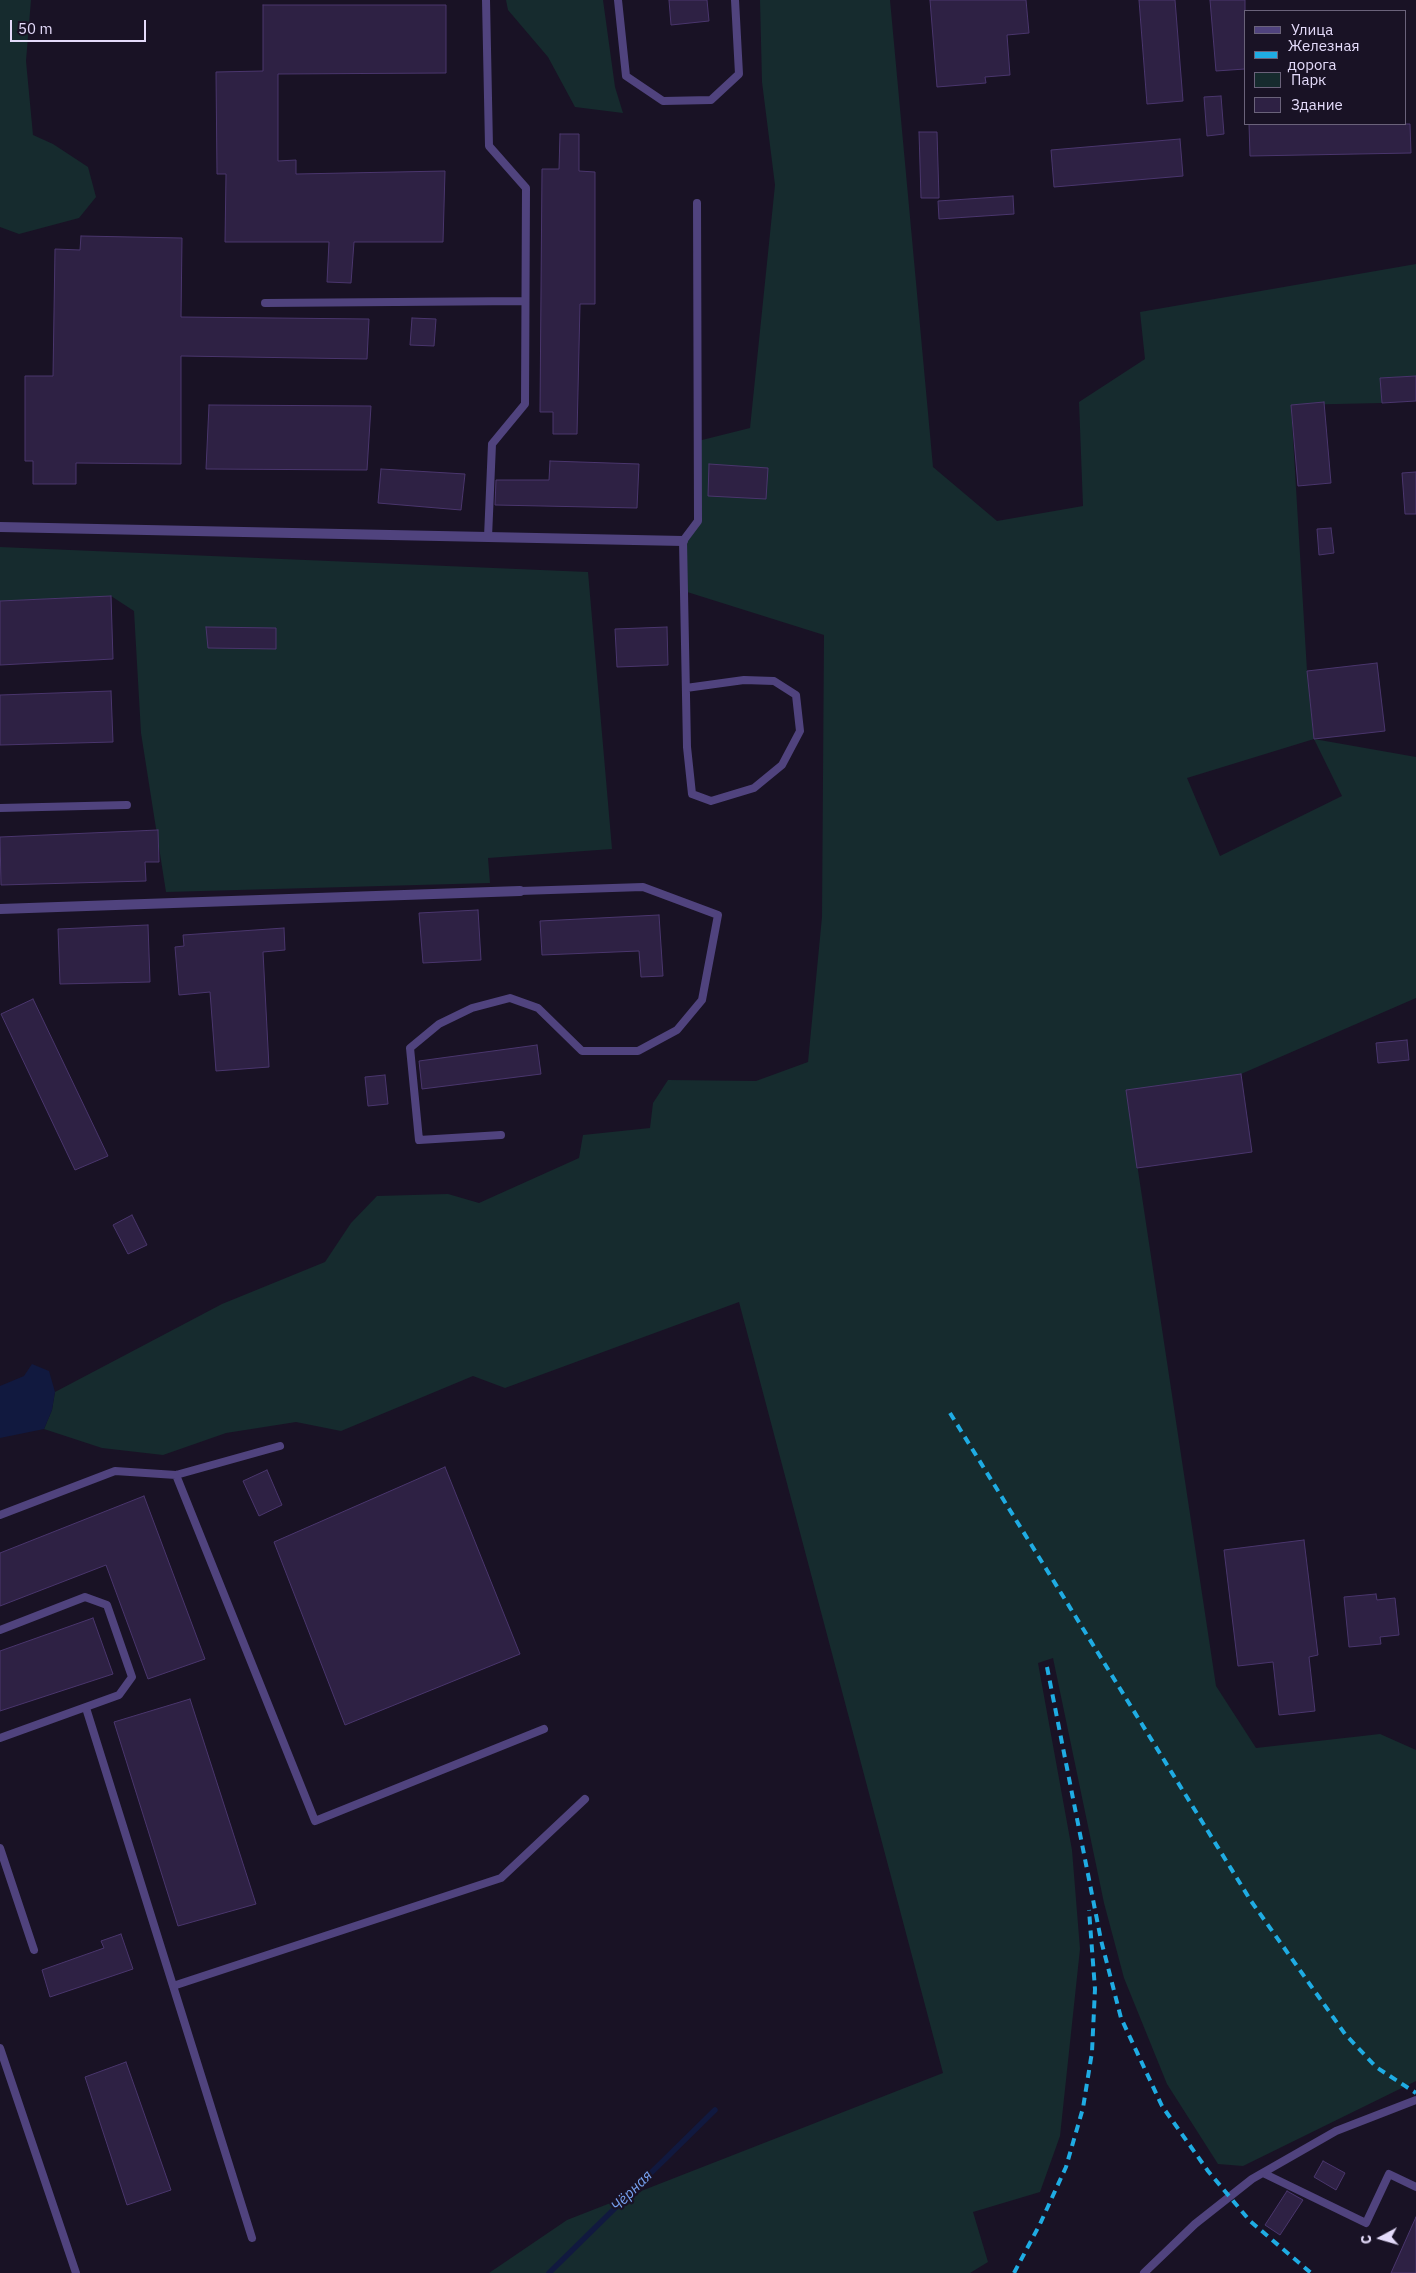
<!DOCTYPE html>
<meta charset="utf-8">
<style>
body{margin:0}
#map{position:relative;width:1416px;height:2273px;overflow:hidden;background:#191225;font-family:"IBM Plex Sans",sans-serif}
canvas{display:block}
.legend{position:absolute;left:1244px;top:10px;width:162px;height:115px;box-sizing:border-box;background:#191225;border:1px solid #6a627a;margin:0;padding:6px 9px;list-style:none;font-size:15px;color:#e4dbfa}
.legend li{display:flex;align-items:center;gap:10px;height:25px}
.legend b{width:25px;border:1px solid #6a627a}
.north{position:absolute;left:1356px;top:2213px;width:50px;height:50px;-webkit-text-stroke:4px #191225;paint-order:stroke;rotate:264deg;font-size:14px;font-weight:700;line-height:20px;text-align:center;color:#e4dbfa}
.north::after{content:'';display:block;margin:auto;width:18px;height:22px;background:#e4dbfa;clip-path:polygon(50% 0,100% 100%,50% 72%,0 100%)}
.scale{position:absolute;left:10px;top:20px;width:136px;height:22px;box-sizing:border-box;border:2px solid #e4dbfa;border-top:0;padding-left:6px;font-size:15px;line-height:18px;white-space:nowrap;color:#e4dbfa;-webkit-text-stroke:4px #191225;paint-order:stroke}
</style>
<div id="map">
<canvas width="1416" height="2273"></canvas>
<ul class="legend">
<li><b style="height:6px;background:#50437e"></b>Улица</li>
<li><b style="height:6px;background:#1face3"></b>Железная дорога</li>
<li><b style="height:14px;background:#162b2e"></b>Парк</li>
<li><b style="height:14px;background:#2e2144"></b>Здание</li>
</ul>
<div class="north">С</div>
<div class="scale">50 m</div>
</div>
<script>
const c = document.querySelector('canvas').getContext('2d');
c.lineJoin = 'round';
function fillPath(path, color) { c.fillStyle = color; c.fill(path, 'evenodd'); }
const poly = rows => new Path2D(rows.map(r => 'M' + r).join(''));
function stroke(path, color, width, dash) { c.strokeStyle = color; c.lineWidth = width; c.lineCap = dash ? 'butt' : 'round'; c.setLineDash(dash || []); c.stroke(path); }
function drawText(font, color, halo, rows, align = 'center') {
  c.font = font + ' "IBM Plex Sans",sans-serif'; c.lineWidth = 4.5; c.setLineDash([]); c.textBaseline = 'middle'; c.strokeStyle = halo; c.fillStyle = color; for (const [text, x, y, turn = 0] of rows) {
    c.save(); c.translate(x, y); c.rotate((+turn || 0) * Math.PI / 180); c.textAlign = isNaN(turn) ? turn : align; if (halo) c.strokeText(text, 0, 0); c.fillText(text, 0, 0); c.restore();
  }
}
const green = poly([
 [0,0,31,0,26,61,33,135,53,144,88,167,96,197,79,218,19,234,0,227],
 [506,0,603,0,615,87,623,113,575,107,548,57,508,10],
 [760,0,890,0,933,467,997,521,1083,506,1079,402,1145,359,1140,312,1416,264,1416,376,1380,378,1382,403,1291,405,1307,671,1314,739,1416,757,1416,998,1241,1074,1126,1091,1216,1686,1256,1748,1380,1734,1416,1750,1416,2081,1243,2166,1218,2164,1167,2084,1124,1978,1104,1903,1053,1658,1038,1663,1072,1850,1080,1949,1060,2136,1040,2192,973,2212,988,2262,970,2273,489,2273,567,2220,943,2073,739,1302,505,1388,473,1376,341,1431,296,1422,226,1433,163,1455,102,1448,44,1429,52,1410,55,1392,222,1304,325,1262,351,1223,377,1196,448,1194,479,1203,579,1158,583,1135,650,1128,653,1103,668,1080,756,1081,808,1062,822,917,824,635,684,591,683,541,698,521,698,441,750,428,775,185,762,82],
 [1314,739,1342,796,1220,856,1187,778],
 [0,547,588,572,612,849,488,858,490,883,166,892,141,733,134,611,111,596,0,601]
]);
const water = poly([
 [32,1364,49,1371,55,1392,52,1410,44,1429,0,1438,0,1386,24,1376]
]);
const stream = poly([
 [549,2273,715,2110]
]);
const building = poly([
 [669,0,707,0,709,21,671,25,669,0],
 [930,0,1026,0,1029,33,1007,35,1010,75,985,77,986,83,937,87,930,0],
 [1139,0,1175,0,1183,101,1147,104,1139,0],
 [1210,0,1245,0,1245,69,1216,71,1210,0],
 [263,5,446,5,446,73,278,74,278,161,296,160,296,174,445,171,443,242,354,242,351,283,327,282,329,242,225,242,226,174,217,174,216,72,263,71,263,5],
 [1221,96,1224,134,1207,136,1204,97,1221,96],
 [1249,124,1410,124,1411,153,1250,156,1249,124],
 [919,132,937,132,939,198,921,198,919,132],
 [560,134,579,134,579,171,595,172,595,304,580,304,577,434,553,434,553,412,540,412,542,169,559,169,560,134],
 [1180,139,1183,176,1054,187,1051,150,1180,139],
 [1013,196,1014,214,939,219,938,201,1013,196],
 [81,236,182,238,181,317,369,319,367,359,181,356,181,464,76,463,76,484,33,484,33,461,25,461,25,376,53,376,55,249,80,250,81,236],
 [412,318,436,319,434,346,410,345,412,318],
 [1416,376,1416,401,1382,403,1380,378,1416,376],
 [1324,402,1331,483,1298,486,1291,405,1324,402],
 [209,405,371,406,367,470,206,469,209,405],
 [550,461,639,464,637,508,495,505,496,480,549,480,550,461],
 [709,464,768,468,766,499,708,496,709,464],
 [381,469,465,474,461,510,378,503,381,469],
 [1416,472,1416,514,1405,514,1402,473,1416,472],
 [1331,528,1334,553,1319,555,1317,529,1331,528],
 [111,596,113,659,0,665,0,601,111,596],
 [206,627,276,628,276,649,208,648,206,627],
 [667,627,668,665,617,667,615,629,667,627],
 [1377,663,1385,731,1314,739,1307,671,1377,663],
 [111,691,113,742,0,745,0,695,111,691],
 [158,830,159,862,145,862,146,881,1,885,0,837,158,830],
 [478,910,481,960,423,963,419,913,478,910],
 [659,915,663,976,641,977,639,951,542,955,540,921,659,915],
 [148,925,150,982,60,984,58,929,148,925],
 [284,928,285,950,263,952,269,1067,216,1071,210,992,179,995,175,947,184,946,183,935,284,928],
 [33,999,108,1156,75,1170,1,1014,33,999],
 [1407,1040,1409,1060,1378,1063,1376,1043,1407,1040],
 [537,1045,541,1074,422,1089,419,1061,537,1045],
 [1241,1074,1252,1152,1137,1168,1126,1090,1241,1074],
 [385,1075,388,1104,368,1106,365,1077,385,1075],
 [132,1215,147,1245,128,1254,113,1225,132,1215],
 [445,1467,520,1654,345,1725,274,1542,445,1467],
 [267,1470,282,1505,259,1516,243,1481,267,1470],
 [144,1496,205,1659,148,1679,106,1565,0,1606,0,1553,144,1496],
 [1304,1540,1318,1655,1309,1657,1315,1711,1279,1715,1273,1662,1238,1666,1224,1550,1304,1540],
 [1376,1594,1377,1600,1395,1598,1399,1635,1380,1637,1381,1644,1349,1647,1344,1597,1376,1594],
 [93,1618,113,1674,0,1711,0,1651,93,1618],
 [190,1699,256,1904,178,1926,114,1722,190,1699],
 [121,1934,133,1969,50,1997,42,1970,104,1948,101,1941,121,1934],
 [126,2062,171,2190,127,2205,85,2077,126,2062],
 [1323,2161,1345,2173,1336,2190,1314,2177,1323,2161],
 [1287,2191,1303,2200,1280,2235,1265,2225,1287,2191],
 [1416,2217,1416,2273,1391,2273,1416,2217]
]);
const service = poly([
 [486,0,489,146,526,188,525,404,492,444,488,537],
 [618,0,626,76,663,101,711,100,739,74,735,0],
 [265,303,525,301],
 [686,688,744,680,774,681,796,695,800,731,782,765,754,788,711,801,692,794,687,747,683,541,698,521,697,203],
 [0,808,127,805],
 [501,1135,419,1140,410,1048,439,1024,472,1008,510,998,538,1008,582,1051,638,1051,677,1030,702,1000,718,915,643,887,520,891],
 [176,1475,315,1821,544,1729],
 [0,1515,115,1471,176,1475,280,1446],
 [0,1630,85,1597,107,1605,132,1677,119,1695,0,1738],
 [86,1708,252,2238],
 [0,1848,34,1950],
 [173,1986,501,1878,585,1799],
 [0,2048,76,2273],
 [1263,2173,1366,2223,1389,2174,1416,2187],
 [1144,2273,1195,2224,1252,2179,1336,2131,1416,2100]
]);
const minor = poly([
 [0,527,683,541],
 [0,909,520,891]
]);
const rail = poly([
 [950,1413,1251,1901,1345,2034,1376,2067,1416,2093],
 [1047,1667,1101,1940,1121,2018,1162,2106,1208,2171,1250,2221,1311,2273],
 [1014,2273,1040,2224,1066,2167,1083,2108,1092,2052,1095,1989,1089,1910]
]);
const waterNames = [
 ["Чёрная",632,2191,-45]
];
fillPath(green, '#162b2e');
fillPath(water, '#11193f');
stroke(stream, '#11193f', 5.5);
fillPath(building, '#2e2144');
stroke(building, '#4a366d', 1);
stroke(service, '#50437e', 8);
stroke(minor, '#50437e', 10);
stroke(rail, '#1face3', 4, [8, 6]);
drawText('italic 15px', '#76a0ee', '#191225', waterNames);
</script>
